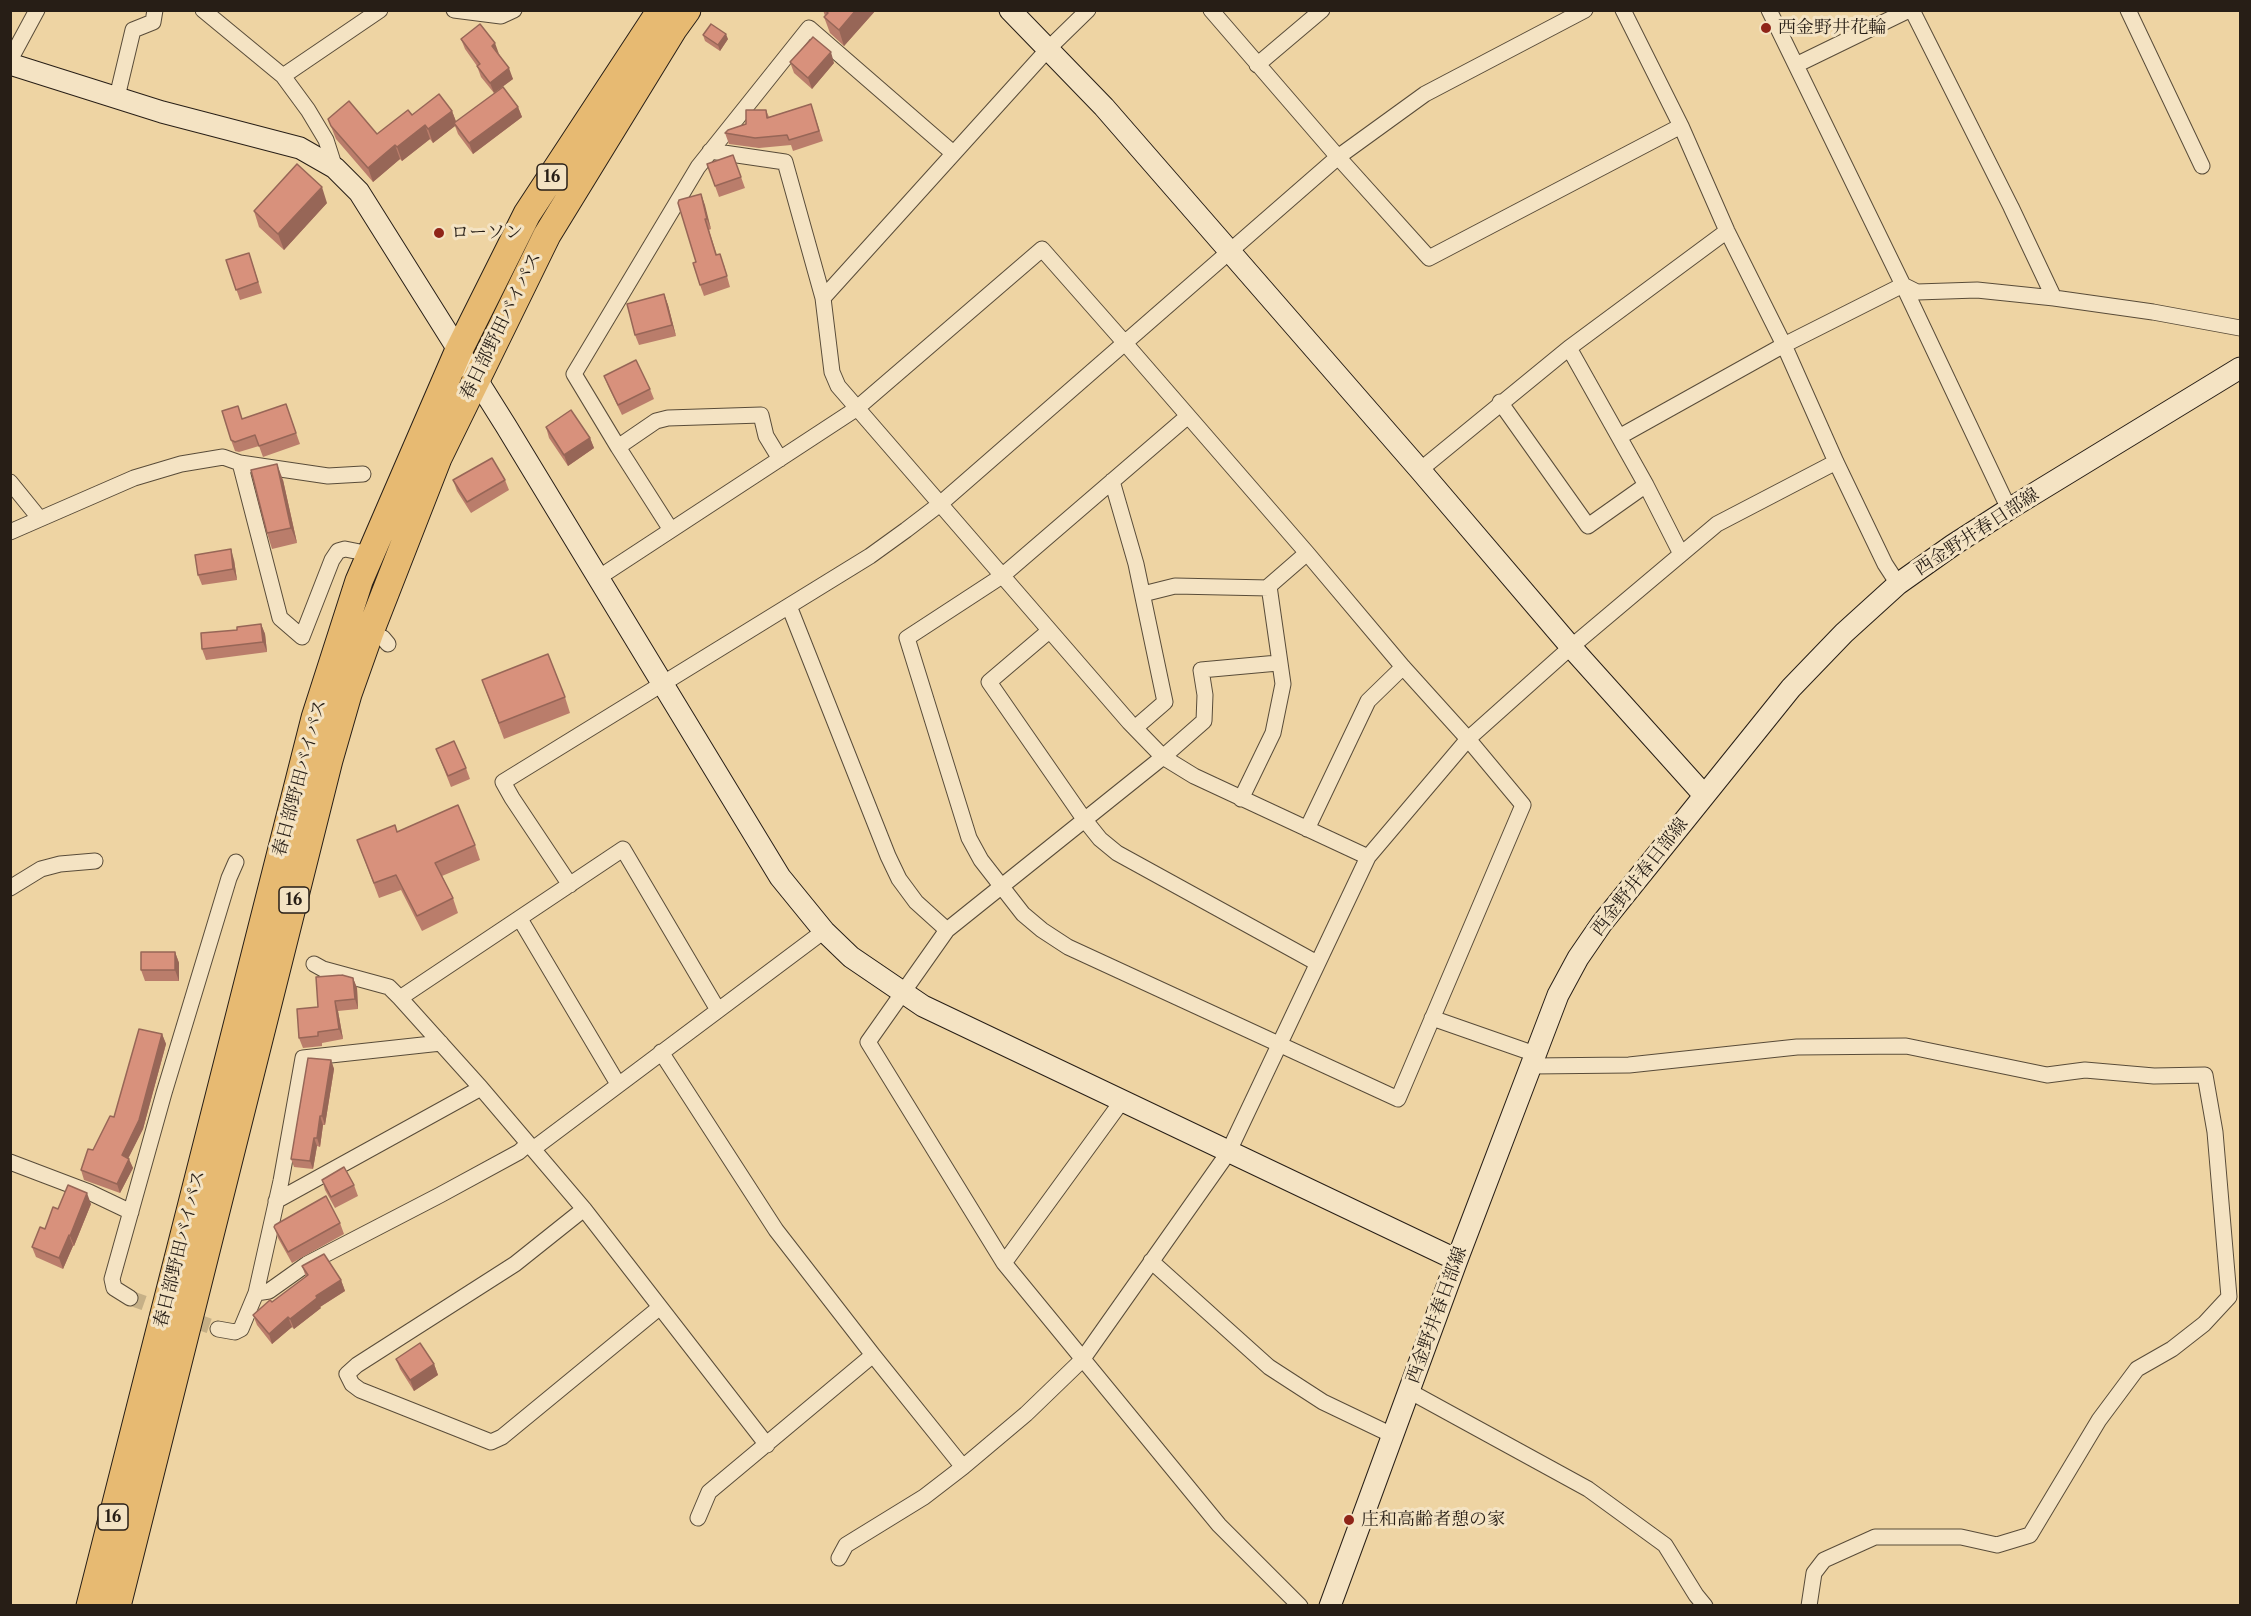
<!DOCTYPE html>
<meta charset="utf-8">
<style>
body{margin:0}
#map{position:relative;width:2251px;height:1616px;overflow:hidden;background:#eed4a3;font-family:"Libre Caslon Text",serif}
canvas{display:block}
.frame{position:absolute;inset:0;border:12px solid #271e16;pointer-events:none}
</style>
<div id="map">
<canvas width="2251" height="1616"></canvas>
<div class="frame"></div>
</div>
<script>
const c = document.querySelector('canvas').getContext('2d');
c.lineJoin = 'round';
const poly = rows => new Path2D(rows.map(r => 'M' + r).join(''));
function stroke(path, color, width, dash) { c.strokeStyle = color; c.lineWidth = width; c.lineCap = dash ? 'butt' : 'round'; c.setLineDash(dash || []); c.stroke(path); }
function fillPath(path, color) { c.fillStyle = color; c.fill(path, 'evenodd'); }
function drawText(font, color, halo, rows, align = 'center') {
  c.font = font + ' "Libre Caslon Text","Noto Serif JP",serif'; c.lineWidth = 6; c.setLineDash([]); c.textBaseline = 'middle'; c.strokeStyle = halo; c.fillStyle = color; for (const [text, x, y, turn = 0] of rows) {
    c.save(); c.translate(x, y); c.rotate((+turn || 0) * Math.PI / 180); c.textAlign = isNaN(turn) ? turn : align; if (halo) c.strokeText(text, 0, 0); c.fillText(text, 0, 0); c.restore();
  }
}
const streetTunnel = poly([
 [130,1298,218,1329]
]);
const street = poly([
 [203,10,283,76,308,110,326,140,335,168],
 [454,10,501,16,514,10],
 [1211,10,1338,157,1429,258,1681,126],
 [1623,10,1681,126,1727,231,1784,345,1836,462,1885,564,1898,584],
 [1769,10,1903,285,2009,509],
 [1912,10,2011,207,2054,298],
 [2128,10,2202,166],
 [10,60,37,10],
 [1257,65,1322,10],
 [1796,65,1909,10],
 [283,76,380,10],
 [117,97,133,30,153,22,155,10],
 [710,151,785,162,823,298,832,372,838,386,1129,722,1163,757,1194,776,1368,857],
 [823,298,1049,48,1088,10],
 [1569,348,1646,485,1681,554],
 [1500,402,1588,526,1646,485],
 [1619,437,1784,345,1903,285,1917,292,1977,290,2054,298,2153,312,2240,328],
 [618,447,574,374,698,167,809,28,953,153],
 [240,463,328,476,363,474],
 [1420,470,1569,348,1727,231],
 [1112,481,1136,564,1165,702,1135,728],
 [10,482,40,519],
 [671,530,618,447,656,421,668,418,761,415,766,436,780,459],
 [10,532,134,478,181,464,223,457,240,463,280,618,302,637,332,560,338,551,345,549,370,554],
 [598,578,856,409,1042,249,1124,342,1307,553,1403,667,1468,739,1523,805,1398,1099,1068,947,1042,930,1023,914,981,860,969,838,907,638,1002,576,1188,416],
 [1143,594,1175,586,1269,588],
 [789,606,888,856,899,879,916,902,947,930],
 [1049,631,989,682,1084,819,1100,839,1117,853,1317,963],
 [370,632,383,638,388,644],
 [1278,663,1201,670,1205,695,1204,721,1163,757,947,930,868,1042,1004,1263,1219,1525,1300,1606],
 [1241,799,1273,733,1283,684,1269,586,1307,553],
 [1307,829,1368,701,1403,667],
 [570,885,512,798,503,782,870,556,906,530,940,504,1338,157,1425,94,1585,10],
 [10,888,41,869,60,864,95,861],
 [520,919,618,1084],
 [314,964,323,969,389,987,400,998,481,1088,584,1209,767,1445],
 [400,998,623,849,718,1010],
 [1432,1018,1535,1054],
 [661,1052,776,1230,873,1355,963,1467],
 [1532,1066,1629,1065,1797,1047,1906,1046,2047,1075,2085,1070,2154,1076,2205,1075,2215,1132,2229,1297,2204,1324,2172,1349,2137,1369,2099,1420,2030,1535,1997,1545,1961,1537,1875,1537,1824,1560,1814,1573,1809,1606],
 [533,1149,824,931],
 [10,1162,89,1192,131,1212],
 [276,1201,481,1088],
 [584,1209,515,1264,357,1365,347,1374,352,1384,360,1390,491,1442,502,1437,659,1308],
 [1151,1261,1269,1367,1323,1402,1392,1435],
 [1004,1263,1122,1101],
 [256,1293,269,1291,307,1264,440,1195,519,1152,528,1144],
 [130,1298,114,1288,112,1279,164,1093,229,878,236,862],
 [218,1329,235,1332,241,1329,256,1293,281,1181,303,1058,441,1043],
 [1409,1391,1588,1489,1665,1545,1696,1595,1705,1606],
 [698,1518,709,1492,873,1355],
 [839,1558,846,1545,924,1497,963,1467,1026,1414,1082,1360,1228,1153,1368,857,1468,739,1571,647,1717,524,1836,462]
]);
const secondary = poly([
 [1010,10,1104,107,1420,470,1571,647,1704,795],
 [10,64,162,112,300,148,335,168,359,192,506,426,780,877,824,931,851,957,923,1006,1457,1260],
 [1330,1606,1457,1260,1558,995,1578,958,1602,923,1791,688,1844,633,1898,584,1953,545,2009,509,2240,368]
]);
const highway = poly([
 [90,1606,315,718,359,581,458,352,527,214,661,10],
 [117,1606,329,760,348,694,370,632,438,458,547,235,674,28,687,10]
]);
const wall = poly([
 [823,10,876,10,844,46,830,33,824,17,825,16],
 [703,35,728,39,720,51,705,41],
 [461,39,499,54,513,79,494,93,481,77,477,66,465,49],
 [790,62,834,63,812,89,794,73],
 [811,104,823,141,793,151,791,145,759,148,729,144,725,133,746,124,766,110,769,117],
 [518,107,522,117,473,154,458,134,455,126,433,143,430,139,402,161,400,159,373,182,336,139,328,119,377,134,412,115,452,111,456,122],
 [733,155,745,188,719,197,707,164],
 [701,194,711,229,709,230,717,255,724,265,730,287,704,296,700,285,696,262],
 [327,203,284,250,259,227,254,211],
 [249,253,262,293,240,300,226,260],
 [664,294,668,305,676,336,639,345,635,335],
 [604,376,650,389,654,399,622,415,608,386],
 [286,404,300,444,263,457,259,446,239,452,235,451,231,440,243,419],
 [546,427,590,438,594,448,568,466,549,438],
 [283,480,297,543,272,549,267,533],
 [453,480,505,480,509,490,471,513,457,491],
 [234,560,237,580,202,585,198,575],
 [261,624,265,634,267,652,206,660,202,649,237,630],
 [482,680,565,697,570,713,504,739],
 [436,749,466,768,470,779,451,787],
 [397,832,475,845,480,860,442,876,453,898,458,913,422,931,401,890,379,898,357,840],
 [175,952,179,963,179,981,145,981,141,970],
 [353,978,357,988,358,1009,338,1011,343,1039,322,1043,322,1046,303,1048,299,1038,318,1007],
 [162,1034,166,1044,143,1129,128,1158,133,1168,120,1193,84,1180,81,1170,114,1117],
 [331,1060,334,1069,325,1125,323,1125,320,1147,317,1146,313,1169,294,1167,291,1159],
 [322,1180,354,1185,358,1196,335,1208,325,1190],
 [91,1204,74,1246,73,1246,63,1269,36,1257,32,1247,58,1209],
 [340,1223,344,1234,292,1263,278,1238,274,1227],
 [302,1266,341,1280,345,1291,320,1307,321,1308,294,1329,292,1327,272,1344,257,1325,253,1315,272,1302,306,1277],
 [396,1359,434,1364,438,1375,414,1391,400,1369]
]);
const shadedWall = poly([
 [856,10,876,10,844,46,839,30],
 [726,34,728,39,720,51,718,45],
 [495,43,499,54,492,46],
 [831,52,834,63,812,89,808,78],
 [509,68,513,79,494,93,490,83],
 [518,107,522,117,473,154,469,143],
 [452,111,457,124,454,123,455,126,433,143,428,129],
 [425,125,430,139,402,161,397,147],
 [395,145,400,159,373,182,368,168],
 [322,187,327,203,284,250,278,234],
 [701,194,705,205,711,229,707,219],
 [664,294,668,305,676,336,672,325],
 [590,438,594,448,568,466,564,455],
 [277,464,283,480,297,543,291,528],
 [231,549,234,560,237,580,233,569],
 [261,624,265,634,267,652,263,642],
 [175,952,179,963,179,981,175,970],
 [353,978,357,988,358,1009,355,999],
 [335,1001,338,1011,343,1039,339,1029],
 [162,1034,166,1044,143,1129,125,1165,122,1155],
 [331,1060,334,1069,325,1125,322,1116],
 [320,1116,323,1125,320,1147,317,1138],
 [314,1138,317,1146,313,1169,310,1161],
 [129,1159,133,1168,120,1193,117,1184],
 [87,1193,91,1204,74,1246,70,1236],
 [69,1235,73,1246,63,1269,59,1258],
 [341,1280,345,1291,320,1307,321,1308,294,1329,290,1319,316,1296],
 [288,1317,292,1327,272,1344,269,1334],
 [434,1364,438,1375,414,1391,410,1380]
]);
const building = poly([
 [825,10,856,10,839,30,824,17,828,13,825,10],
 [480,24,495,43,492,46,509,68,490,83,477,66,480,64,461,39,480,24],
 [711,24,726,34,718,45,703,35,711,24],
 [813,37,831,52,808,78,790,62,813,37],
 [503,87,518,107,469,143,454,123,503,87],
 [439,94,452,111,428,129,425,125,397,147,395,145,368,168,331,126,328,119,349,101,377,134,408,110,412,115,439,94],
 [811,104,819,131,789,140,787,135,755,138,725,133,728,130,746,124,746,110,766,110,767,118,811,104],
 [733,155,741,177,715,186,707,164,733,155],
 [297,164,322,187,278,234,254,211,297,164],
 [701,194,707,219,705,219,716,255,720,254,727,276,700,285,693,263,696,262,678,203,679,200,701,194],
 [249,253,258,282,236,290,226,260,249,253],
 [664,294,672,325,635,335,627,304,664,294],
 [636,360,650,389,618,405,604,376,636,360],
 [286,404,296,433,259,446,255,435,235,442,231,440,222,411,238,406,242,419,286,404],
 [571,410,590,438,564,455,546,427,571,410],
 [492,458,505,480,467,502,453,480,492,458],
 [277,464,291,528,267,533,251,470,277,464],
 [231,549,233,569,198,575,195,555,231,549],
 [261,624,263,642,202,649,201,633,237,630,237,627,261,624],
 [548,654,565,697,499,723,482,680,548,654],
 [454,741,466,768,448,776,436,749,454,741],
 [458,805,475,845,435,863,453,898,417,916,396,875,374,883,357,840,395,825,397,832,458,805],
 [141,952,175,952,175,970,141,970,141,952],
 [342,975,353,978,355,999,335,1001,339,1029,318,1032,318,1036,299,1038,297,1009,318,1007,316,977,342,975],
 [139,1029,162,1034,139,1120,122,1155,129,1159,117,1184,81,1170,88,1149,93,1150,110,1116,114,1117,139,1029],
 [308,1058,331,1060,322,1116,320,1116,317,1138,314,1138,310,1161,291,1159,308,1058],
 [344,1167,354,1185,331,1197,322,1180,344,1167],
 [68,1185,87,1193,70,1236,69,1235,59,1258,32,1247,40,1227,45,1229,53,1207,58,1209,68,1185],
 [326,1196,340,1223,288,1252,274,1227,275,1225,326,1196],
 [324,1254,341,1280,316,1296,317,1298,290,1319,288,1317,269,1334,253,1315,270,1300,272,1302,308,1275,302,1266,324,1254],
 [420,1343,434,1364,410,1380,396,1359,420,1343]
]);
const markers = [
 [1766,28,6,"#8f2418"],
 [439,233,6,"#8f2418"],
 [1349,1520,6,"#8f2418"]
];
const shields = [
 [552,177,30],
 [294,900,30],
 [113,1517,30]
];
const shieldNames = [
 ["16",552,177],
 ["16",294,900],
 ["16",113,1517]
];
const poiNames = [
 ["西金野井花輪",1778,28],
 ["ローソン",451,233],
 ["庄和高齢者憩の家",1361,1520]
];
const streetNames = [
 ["春日部野田バイパス",501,326,-64],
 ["西金野井春日部線",1977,532,-33],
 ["春日部野田バイパス",300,778,-75],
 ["西金野井春日部線",1640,877,-52],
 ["春日部野田バイパス",180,1249,-76],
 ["西金野井春日部線",1437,1315,-70]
];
stroke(streetTunnel, '#c6b087', 15, [15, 8]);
stroke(street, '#594c39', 17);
stroke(secondary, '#271e16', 23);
stroke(highway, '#271e16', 29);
stroke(street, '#f4e3c3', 15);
stroke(secondary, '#f4e3c3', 21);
stroke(highway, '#e7ba72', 27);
fillPath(wall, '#ba7d6b');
fillPath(shadedWall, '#976657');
fillPath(building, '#d8917c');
stroke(building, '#976657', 1.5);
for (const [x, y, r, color] of markers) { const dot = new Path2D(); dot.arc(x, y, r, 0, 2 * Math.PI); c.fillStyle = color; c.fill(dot); stroke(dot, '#f4e3c3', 2); }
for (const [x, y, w] of shields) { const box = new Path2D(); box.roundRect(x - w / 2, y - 13, w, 26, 4.5); c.fillStyle = '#f4e3c3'; c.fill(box); stroke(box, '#271e16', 1.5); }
drawText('bold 16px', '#271e16', null, shieldNames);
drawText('18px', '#271e16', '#f4e3c3', poiNames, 'left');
drawText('18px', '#271e16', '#f4e3c3', streetNames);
</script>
